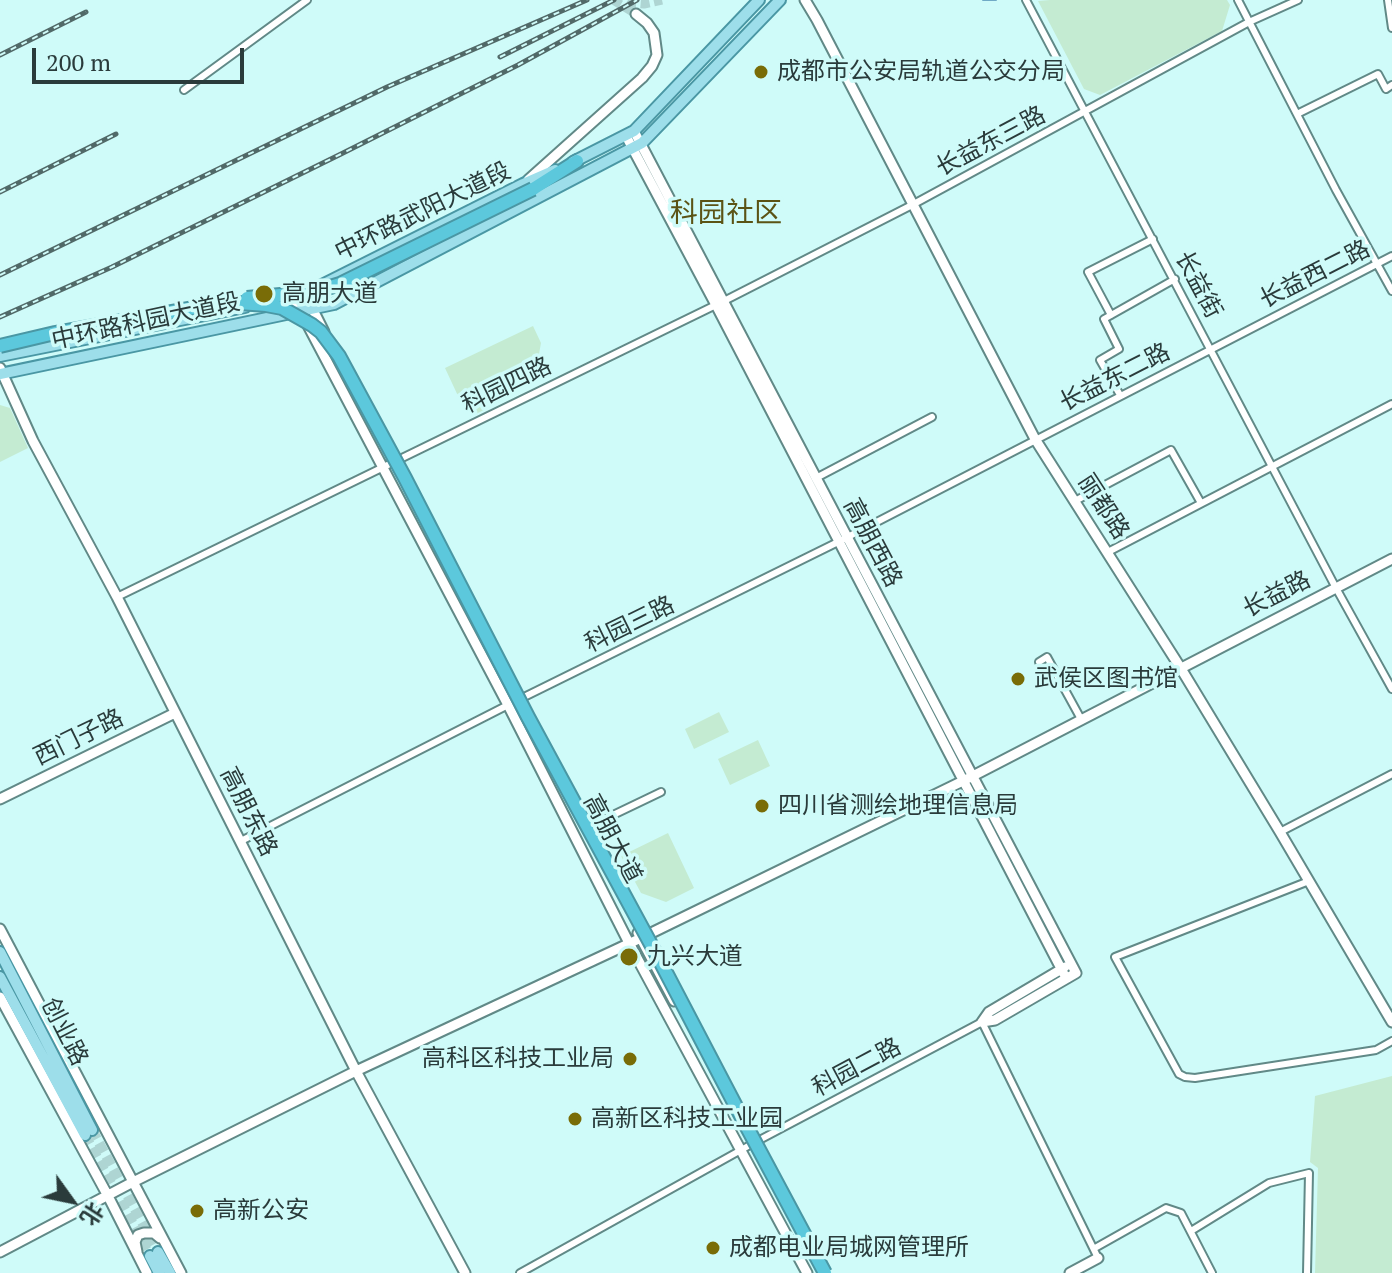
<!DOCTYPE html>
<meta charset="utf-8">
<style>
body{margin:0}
#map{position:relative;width:1392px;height:1273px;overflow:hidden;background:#cffbf9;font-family:"PT Serif","Noto Sans SC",serif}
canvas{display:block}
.north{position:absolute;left:32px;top:1161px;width:80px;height:80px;-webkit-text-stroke:6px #cffbf9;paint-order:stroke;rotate:123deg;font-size:22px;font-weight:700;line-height:32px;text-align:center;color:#2a3b3b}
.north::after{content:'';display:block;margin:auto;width:28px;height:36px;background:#2a3b3b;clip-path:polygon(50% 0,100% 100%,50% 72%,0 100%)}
.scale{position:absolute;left:32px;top:48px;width:212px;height:36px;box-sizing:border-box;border:4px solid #2a3b3b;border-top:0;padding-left:10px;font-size:24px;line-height:28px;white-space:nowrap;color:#2a3b3b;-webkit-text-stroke:6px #cffbf9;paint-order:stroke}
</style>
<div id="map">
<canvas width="1392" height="1273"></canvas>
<div class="north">北</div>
<div class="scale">200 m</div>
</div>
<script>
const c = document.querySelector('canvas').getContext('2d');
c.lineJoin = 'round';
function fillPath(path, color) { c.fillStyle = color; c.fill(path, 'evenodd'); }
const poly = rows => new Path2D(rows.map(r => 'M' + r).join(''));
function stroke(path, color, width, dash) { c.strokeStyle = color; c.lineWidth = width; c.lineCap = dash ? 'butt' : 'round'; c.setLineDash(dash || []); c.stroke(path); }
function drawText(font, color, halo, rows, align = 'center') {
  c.font = font + ' "PT Serif","Noto Sans SC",serif'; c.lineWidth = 7; c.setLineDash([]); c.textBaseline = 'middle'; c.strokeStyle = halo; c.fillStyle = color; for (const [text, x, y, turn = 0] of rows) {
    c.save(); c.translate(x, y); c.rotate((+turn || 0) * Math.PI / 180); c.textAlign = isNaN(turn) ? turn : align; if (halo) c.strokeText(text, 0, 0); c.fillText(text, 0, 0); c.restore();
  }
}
const green = poly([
 [1050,0,1227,0,1230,5,1222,31,1100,95,1084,89,1038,1],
 [533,326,541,343,535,376,518,384,513,395,476,414,459,398,445,368],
 [0,405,10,408,28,448,0,462],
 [719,712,729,732,694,749,685,729],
 [758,740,770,766,730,785,718,759],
 [668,833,694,888,666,902,641,893,621,856],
 [1392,1076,1392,1273,1315,1273,1318,1168,1310,1162,1315,1096]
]);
const stream = poly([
 [983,0,996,0]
]);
const secondaryTunnel = poly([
 [613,0,636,14],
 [628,0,633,3,644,4,662,0]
]);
const primaryTunnel = poly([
 [92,1130,158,1252],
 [85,1135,150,1256]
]);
const street = poly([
 [1026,0,1336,588,1392,689],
 [1238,0,1336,190,1392,291],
 [1388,0,1392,28],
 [184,90,307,0],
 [1297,114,1378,74,1386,89,1392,85],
 [1111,315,1088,272,1153,239],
 [1120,395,1100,360,1119,349,1104,319,1175,279],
 [816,478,932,417],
 [1075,501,1171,450,1201,503],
 [1108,552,1392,404],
 [117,597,724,301,912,205,1249,22,1298,0],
 [1039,662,1047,657,1081,719],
 [518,700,838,542,1392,256],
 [588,827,661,792],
 [1280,832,1392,774],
 [241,841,508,705],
 [1309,881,1115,957,1179,1074,1185,1077,1195,1078,1376,1050,1392,1041],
 [1191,1231,1269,1183,1309,1173,1307,1273],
 [1095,1248,1166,1208,1181,1213,1212,1273],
 [520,1273,750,1145,982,1022,1098,1258]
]);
const secondary = poly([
 [805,0,817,20,1035,439,1180,667,1280,832,1392,1022],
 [634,131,1076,973,995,1020,982,1022],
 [626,136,716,305,1066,978],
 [528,180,642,78,652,66,657,55,654,33,647,23,636,14],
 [305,294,324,332],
 [293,297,508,705,629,943,807,1273],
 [0,368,33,441,117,597,356,1071,465,1273],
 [0,799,175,713],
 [0,929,181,1273],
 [638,933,674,1001],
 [0,997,108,1196,147,1273],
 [982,1022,989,1012,1065,967],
 [0,1252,133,1182,356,1071,641,938,967,779,1392,559],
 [137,1252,135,1242,138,1235,144,1233,154,1233,160,1238],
 [1070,1273,1098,1258]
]);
const primary = poly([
 [573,162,634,131,759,0],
 [318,287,523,184,555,170],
 [0,356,245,307],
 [0,374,334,304,642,143,780,0],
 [0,952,92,1130],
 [0,977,85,1135],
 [158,1252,170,1273],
 [150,1256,159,1273]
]);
const highway = poly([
 [533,189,577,161]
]);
const rail = poly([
 [0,55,86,12],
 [500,57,614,0],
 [0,192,116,134],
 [0,275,387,87,587,0],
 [0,317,112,267,341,154,518,65,637,0]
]);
const highwayBridge = poly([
 [247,298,314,292,340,284,533,189],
 [0,346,55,333,226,302,266,305,282,308,312,325,321,332,339,356,405,478,528,717,660,961,741,1116,825,1273]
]);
const markers = [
 [761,72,8,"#796c07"],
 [264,294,10,"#796c07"],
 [1018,679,8,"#796c07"],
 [762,806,8,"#796c07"],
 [629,957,10,"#796c07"],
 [630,1059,8,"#796c07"],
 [575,1119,8,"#796c07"],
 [197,1211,8,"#796c07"],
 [713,1248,8,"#796c07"]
];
const poiNames = [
 ["成都市公安局轨道公交分局",777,72],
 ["高朋大道",282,294],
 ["武侯区图书馆",1034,679],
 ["四川省测绘地理信息局",778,806],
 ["九兴大道",647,957],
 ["高科区科技工业局",614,1059,"right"],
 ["高新区科技工业园",591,1119],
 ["高新公安",213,1211],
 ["成都电业局城网管理所",729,1248]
];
const streetNames = [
 ["长益东三路",991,142,-28],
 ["中环路武阳大道段",423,212,-26],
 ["长益西二路",1315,275,-27],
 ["长益街",1198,285,62],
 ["中环路科园大道段",146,322,-12],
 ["长益东二路",1115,378,-27],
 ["科园四路",507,386,-26],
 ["丽都路",1103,507,57],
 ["高朋西路",872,543,62],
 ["长益路",1277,595,-27],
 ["科园三路",630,625,-26],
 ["西门子路",79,738,-26],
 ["高朋东路",248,812,63],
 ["高朋大道",612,839,62],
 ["创业路",64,1032,63],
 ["科园二路",857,1068,-28]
];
const quarterNames = [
 ["科园社区",726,214]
];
fillPath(green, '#c4ebd2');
stroke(stream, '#70aac6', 2);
stroke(secondaryTunnel, '#aed5d3', 9, [9, 4.5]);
stroke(primaryTunnel, '#aed5d3', 10, [10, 5]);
stroke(street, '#618987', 10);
stroke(secondary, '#618987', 13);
stroke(primary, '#4a97a4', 14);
stroke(highway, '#4a97a4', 16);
stroke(street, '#fff', 6);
stroke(secondary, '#fff', 9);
stroke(primary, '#9ddeea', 10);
stroke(highway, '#5cc8dc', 12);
stroke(rail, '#516968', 5);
stroke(rail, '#cffbf9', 2, [6]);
stroke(highwayBridge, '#4a97a4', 16, []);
stroke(highwayBridge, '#5cc8dc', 12);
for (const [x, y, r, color] of markers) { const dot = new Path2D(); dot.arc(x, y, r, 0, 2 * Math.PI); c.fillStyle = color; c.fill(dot); stroke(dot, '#cffbf9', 3); }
drawText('24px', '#2a3b3b', '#cffbf9', poiNames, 'left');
drawText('24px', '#2a3b3b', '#cffbf9', streetNames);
drawText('28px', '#5b5315', '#cffbf9', quarterNames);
</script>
